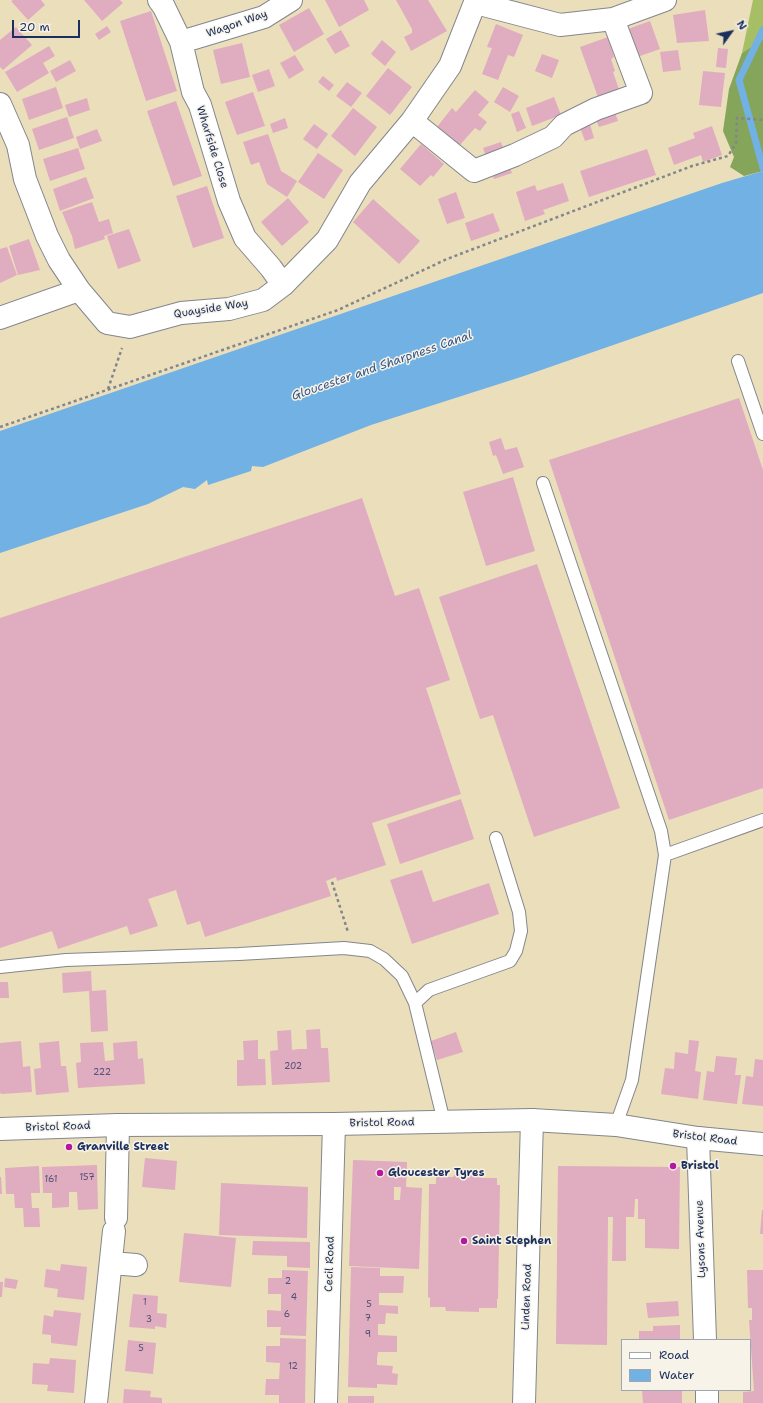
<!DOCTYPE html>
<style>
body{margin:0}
#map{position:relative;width:763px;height:1403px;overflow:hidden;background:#ebdebb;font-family:"Shantell Sans",sans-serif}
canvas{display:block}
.legend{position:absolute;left:621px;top:1339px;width:130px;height:52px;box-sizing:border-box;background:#f7f3e8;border:1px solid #9fa5b1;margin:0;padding:5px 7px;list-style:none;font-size:12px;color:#1b2f5e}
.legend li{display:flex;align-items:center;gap:8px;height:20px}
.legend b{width:20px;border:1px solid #9fa5b1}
.north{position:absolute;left:711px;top:12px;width:40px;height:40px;-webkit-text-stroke:3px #f7f3e8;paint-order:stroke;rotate:57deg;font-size:11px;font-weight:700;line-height:16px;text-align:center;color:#1b2f5e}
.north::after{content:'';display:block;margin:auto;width:14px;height:18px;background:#1b2f5e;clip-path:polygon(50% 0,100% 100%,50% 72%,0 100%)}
.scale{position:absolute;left:12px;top:20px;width:68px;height:18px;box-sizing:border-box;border:2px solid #1b2f5e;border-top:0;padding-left:5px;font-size:12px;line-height:14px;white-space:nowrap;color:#1b2f5e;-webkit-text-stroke:3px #f7f3e8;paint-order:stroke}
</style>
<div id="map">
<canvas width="763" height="1403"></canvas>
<ul class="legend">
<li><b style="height:5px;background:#fff"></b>Road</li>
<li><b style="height:11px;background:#71b1e4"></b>Water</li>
</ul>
<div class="north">N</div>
<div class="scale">20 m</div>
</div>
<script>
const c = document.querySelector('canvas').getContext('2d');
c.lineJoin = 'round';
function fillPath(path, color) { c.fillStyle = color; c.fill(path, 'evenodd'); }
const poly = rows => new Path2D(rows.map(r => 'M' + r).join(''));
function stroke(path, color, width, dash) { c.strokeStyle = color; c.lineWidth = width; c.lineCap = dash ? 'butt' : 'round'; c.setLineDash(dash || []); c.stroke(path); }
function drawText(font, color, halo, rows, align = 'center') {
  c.font = font + ' "Shantell Sans",sans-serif'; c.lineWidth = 3; c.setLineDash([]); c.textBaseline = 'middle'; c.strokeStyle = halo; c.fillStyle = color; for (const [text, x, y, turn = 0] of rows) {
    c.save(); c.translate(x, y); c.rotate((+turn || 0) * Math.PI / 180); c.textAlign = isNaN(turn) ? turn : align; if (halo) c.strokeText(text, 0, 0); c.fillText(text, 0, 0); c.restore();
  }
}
const green = poly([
 [753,0,763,0,763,39,742,53]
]);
const forest = poly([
 [763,39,763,171,744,176,730,167,734,157,723,131,729,89,742,53]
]);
const water = poly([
 [763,171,763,293,524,376,371,425,263,467,252,466,251,471,208,485,207,480,195,489,183,487,148,504,0,553,0,431,722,183]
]);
const stream = poly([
 [763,30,739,80,763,168]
]);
const building = poly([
 [13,0,41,0,45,5,28,20,11,1],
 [84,0,120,0,123,3,102,21],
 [325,0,364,0,369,10,339,27],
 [396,0,428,0,447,31,411,51,404,37,412,33,412,29],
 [309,8,324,34,294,52,279,25],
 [705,10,709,41,677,43,673,15],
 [151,11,177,91,146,101,120,21],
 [650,21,660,49,637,57,628,29],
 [496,24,523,35,514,57,508,55,498,80,482,74,492,48,487,47],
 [107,26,111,32,99,40,95,34],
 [16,27,32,45,3,70,0,67,0,40],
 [341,30,350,46,335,54,326,39],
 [608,37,614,57,611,59,615,71,613,72,625,107,614,110,618,121,599,127,595,117,604,114,580,47],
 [382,40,396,52,385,66,371,54],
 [242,43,250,77,221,84,213,50],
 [49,46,55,56,43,63,49,73,17,92,5,72],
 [718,48,728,49,726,68,716,67],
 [678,50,681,70,663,72,660,52],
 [542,54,559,60,552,78,535,71],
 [295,55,304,70,289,79,280,63],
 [70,60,76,71,56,82,50,71],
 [388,68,412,87,390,115,366,96],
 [269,69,275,86,258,92,252,75],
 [703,71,725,73,721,107,699,105],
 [323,76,334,85,329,91,318,82],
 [347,82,362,93,351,107,336,96],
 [56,87,63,108,29,120,22,99],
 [503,87,519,96,510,112,494,102],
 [475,90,489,102,478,115,487,122,480,131,475,128,459,146,437,127,452,108,456,112],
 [253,92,265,126,237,135,225,102],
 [554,97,561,115,532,126,526,108],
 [87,98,90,110,69,117,65,105],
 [176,101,202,176,173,186,147,111],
 [353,108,377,127,355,156,331,136],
 [519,111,526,128,517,132,511,114],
 [67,117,74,138,39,150,32,129],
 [285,118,288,128,273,133,270,124],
 [589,121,594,138,585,141,579,125],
 [314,124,328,134,317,149,303,139],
 [712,126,722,155,703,162,701,155,674,165,668,148,695,138,693,133],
 [97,129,102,141,80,149,76,137],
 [268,134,281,171,297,181,287,197,267,184,259,162,251,165,243,142],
 [501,142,512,173,494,179,483,148],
 [421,144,444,164,433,177,431,175,420,186,400,169],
 [78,148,85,169,50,181,43,159],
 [647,149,656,175,589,197,580,171],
 [318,153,343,170,324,199,298,182],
 [86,177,94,198,60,211,53,189],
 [563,183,569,201,543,210,545,214,525,221,516,192,535,185,537,191],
 [207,186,224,238,193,248,176,196],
 [456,192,465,218,447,224,438,199],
 [288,198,309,222,282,246,261,222],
 [373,199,420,241,399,264,353,222],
 [92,202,99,222,109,219,113,233,104,236,105,239,75,249,72,236,62,212],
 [493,213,500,231,471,241,465,223],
 [129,229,141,261,118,269,107,236],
 [29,239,40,270,18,275,9,246],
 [7,247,17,275,0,283,0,249],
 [739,398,763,470,763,788,669,820,549,460],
 [501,438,505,450,517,447,524,467,503,474,496,455,493,456,489,442],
 [513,477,535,551,486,566,463,492],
 [362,498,395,596,419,588,450,680,426,688,461,794,372,823,386,865,337,881,336,877,326,881,331,896,205,937,200,921,187,925,176,890,148,899,158,926,130,935,127,926,58,949,52,931,0,948,0,618],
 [537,564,620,808,534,837,493,715,480,719,439,597],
 [461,799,474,839,400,864,387,824],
 [422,870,433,902,489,883,499,914,412,944,390,880],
 [91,971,92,991,106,990,108,1031,91,1032,89,991,63,993,62,973],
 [0,982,8,982,9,998,0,998],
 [320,1029,321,1048,328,1048,330,1082,272,1085,270,1051,278,1050,277,1031,291,1030,292,1050,299,1049,307,1049,306,1030],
 [456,1032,463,1052,437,1060,431,1041],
 [258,1040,258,1059,265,1059,266,1085,237,1086,237,1060,244,1060,243,1041],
 [689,1040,699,1041,695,1071,701,1072,698,1099,661,1094,665,1068,674,1069,675,1052,688,1054],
 [21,1041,23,1067,30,1066,32,1092,2,1094,0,1093,0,1043],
 [59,1041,61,1066,66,1066,69,1092,36,1095,34,1069,41,1068,39,1043],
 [137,1041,138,1059,143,1058,145,1084,78,1088,76,1063,81,1062,80,1043,103,1042,105,1061,114,1060,113,1043],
 [716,1056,737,1058,735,1075,741,1075,737,1104,703,1100,707,1071,714,1072],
 [755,1059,763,1060,763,1106,742,1104,746,1076,753,1077],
 [145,1158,177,1161,175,1190,142,1187],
 [353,1160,407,1162,406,1187,422,1188,419,1269,349,1266],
 [394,1187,401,1187,400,1200,394,1200],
 [97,1165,98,1209,78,1210,77,1192,69,1192,69,1207,52,1208,52,1193,43,1193,42,1167],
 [39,1166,40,1193,31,1193,32,1208,39,1208,40,1227,24,1227,23,1208,15,1208,14,1194,6,1194,5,1168],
 [558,1166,680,1167,679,1249,645,1248,645,1219,638,1219,638,1199,635,1199,634,1217,626,1217,626,1261,612,1261,613,1217,608,1217,607,1345,556,1344],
 [458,1171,477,1171,482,1178,497,1178,497,1185,500,1185,498,1299,497,1299,497,1308,479,1308,479,1312,446,1311,445,1307,430,1307,430,1298,428,1297,429,1184,436,1184,436,1177,453,1177],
 [0,1177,1,1177,2,1194,0,1194],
 [221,1183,308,1187,307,1238,219,1235],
 [762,1210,763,1210,763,1234,760,1234],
 [184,1233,236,1238,231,1287,179,1282],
 [253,1241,310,1242,310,1268,287,1267,287,1256,252,1255],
 [61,1264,87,1267,84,1300,57,1297,58,1289,44,1287,46,1269,60,1271],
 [351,1267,380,1268,380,1276,404,1276,403,1293,379,1293,379,1305,398,1306,398,1314,386,1313,385,1324,378,1324,378,1335,397,1336,397,1352,378,1352,377,1358,377,1365,393,1366,392,1373,398,1374,397,1385,377,1384,377,1388,348,1387],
 [282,1270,308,1271,306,1336,280,1335,281,1327,267,1327,267,1310,281,1311,281,1294,268,1294,268,1278,282,1278],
 [747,1270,763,1270,763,1403,743,1403,743,1392,754,1391,749,1320,752,1320,752,1308,748,1308],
 [5,1278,18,1280,16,1289,4,1287],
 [0,1282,3,1282,2,1297,0,1297],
 [133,1294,158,1296,157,1313,167,1314,166,1328,155,1326,155,1329,129,1327],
 [678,1301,679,1316,648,1318,646,1303],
 [54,1310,81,1313,77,1346,51,1343,51,1335,42,1334,44,1315,53,1317],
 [680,1325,680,1340,639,1340,639,1331,653,1331,653,1326],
 [280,1338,306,1339,305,1403,279,1403,279,1395,265,1395,266,1379,279,1379,280,1363,266,1362,266,1346,280,1346],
 [128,1340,156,1343,153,1374,125,1371],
 [50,1358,76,1360,74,1393,47,1391,48,1385,32,1384,33,1363,49,1364],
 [124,1389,151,1391,150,1397,162,1398,162,1403,123,1403],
 [642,1390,682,1390,682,1403,643,1403],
 [348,1396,374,1396,374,1403,348,1403]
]);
const path = poly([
 [108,389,122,348],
 [0,427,338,310,447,259,692,166,728,156,736,143,737,118,763,120],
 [332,882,348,932]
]);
const service = poly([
 [738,361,763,434],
 [543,483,661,831,665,855,632,1080,616,1125],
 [665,855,763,820],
 [0,967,66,960,239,954,344,948,370,951,384,959,402,976,415,1003,444,1122],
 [415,1003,429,990,510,961,516,951,521,931,519,912,496,838]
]);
const minor = poly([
 [159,0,164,7,181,42,193,92,200,105,229,201,245,238,271,268,283,285],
 [476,3,560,25,613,19,665,0],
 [181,42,264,17,291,0],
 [0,104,18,145,25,179,47,236,59,260,79,290,107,323,130,327,181,313,229,309,263,300,283,285,327,240,360,183,412,121,450,66,476,0],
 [412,121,474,171,515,155,553,137,564,125,596,109,641,93,613,19],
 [0,318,79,290],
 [698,1138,705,1340],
 [116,1218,118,1125],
 [111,1263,136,1265],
 [707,1390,707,1403],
 [96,1403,114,1231],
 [326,1403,334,1124],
 [524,1403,532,1120]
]);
const tertiary = poly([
 [0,1129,118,1125,334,1124,532,1120,616,1125,698,1138,763,1144]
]);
const markers = [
 [69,1147,4,"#b5179e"],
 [673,1166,4,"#b5179e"],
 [380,1173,4,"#b5179e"],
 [464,1241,4,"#b5179e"]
];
const numberNames = [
 ["202",293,1067],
 ["222",102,1073],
 ["157",87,1178],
 ["161",51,1180],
 ["2",288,1282],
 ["4",294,1298],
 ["1",145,1303],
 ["5",369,1305],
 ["6",287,1315],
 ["7",368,1319],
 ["3",149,1320],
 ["9",368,1335],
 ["5",141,1349],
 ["12",293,1367]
];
const streetNames = [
 ["Wagon Way",237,24,-19],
 ["Wharfside Close",212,147,73],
 ["Quayside Way",211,309,-9],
 ["Bristol Road",382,1123,-1],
 ["Bristol Road",58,1127,-2],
 ["Bristol Road",705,1138,7],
 ["Lysons Avenue",701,1239,-92],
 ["Cecil Road",330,1264,-88],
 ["Linden Road",527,1297,-88]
];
const poiNames = [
 ["Granville Street",77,1147],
 ["Bristol",681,1166],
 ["Gloucester Tyres",388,1173],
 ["Saint Stephen",472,1241]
];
const waterNames = [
 ["Gloucester and Sharpness Canal",382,366,-19]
];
fillPath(green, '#a6be64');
fillPath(forest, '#84a55a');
fillPath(water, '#71b1e4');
stroke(stream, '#71b1e4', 7);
fillPath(building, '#e0acc0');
stroke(service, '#83868c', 14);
stroke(minor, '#83868c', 24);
stroke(tertiary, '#83868c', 24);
stroke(path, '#83868c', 2.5, [3, 3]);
stroke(service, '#fff', 12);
stroke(minor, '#fff', 22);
stroke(tertiary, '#fff', 22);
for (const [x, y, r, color] of markers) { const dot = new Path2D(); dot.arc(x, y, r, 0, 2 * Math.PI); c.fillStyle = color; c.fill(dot); stroke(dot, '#f7f3e8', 1.5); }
drawText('9px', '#4c4e76', null, numberNames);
drawText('11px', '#1b2f5e', '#f7f3e8', streetNames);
drawText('bold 11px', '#1b2f5e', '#f7f3e8', poiNames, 'left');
drawText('italic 12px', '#355686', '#f7f3e8', waterNames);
</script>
